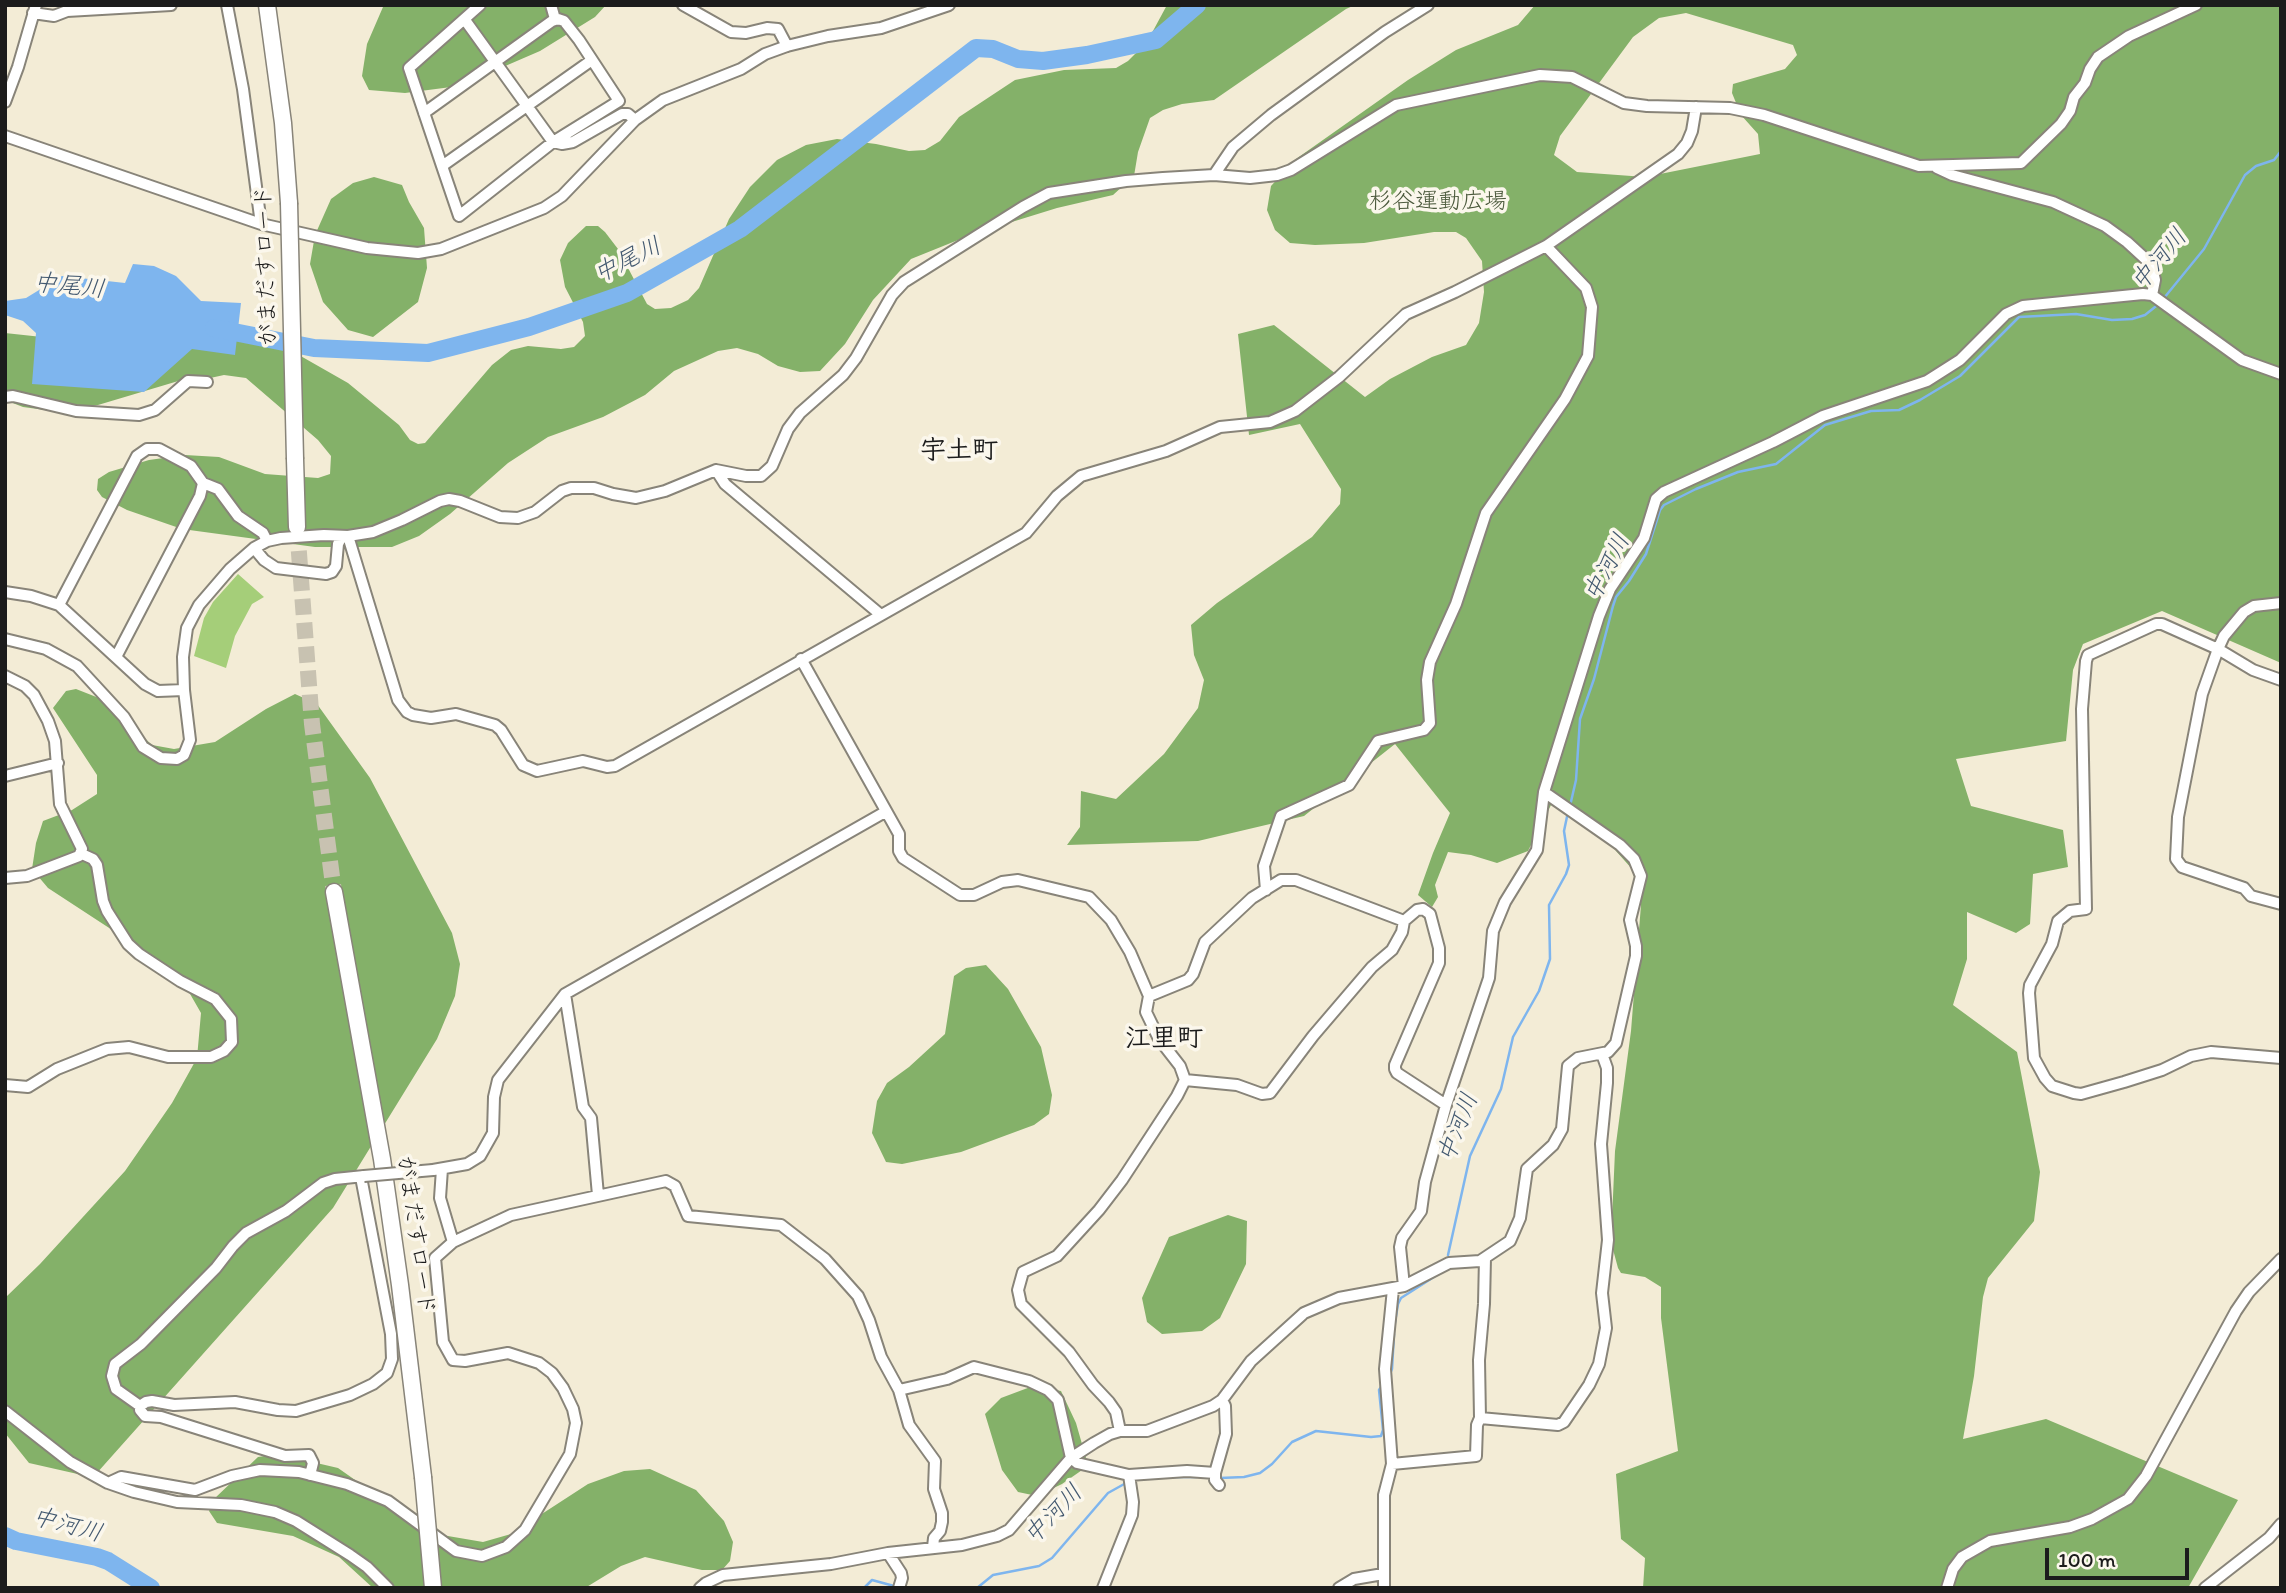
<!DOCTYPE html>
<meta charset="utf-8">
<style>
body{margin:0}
#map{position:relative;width:2286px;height:1593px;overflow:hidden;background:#f3ecd6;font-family:Itim,sans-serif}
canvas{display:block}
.frame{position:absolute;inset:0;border:7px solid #1c1c1c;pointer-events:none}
.scale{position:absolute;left:2045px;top:1548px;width:144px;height:32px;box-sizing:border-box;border:4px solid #1c1c1c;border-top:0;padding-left:9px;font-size:21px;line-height:24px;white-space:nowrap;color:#1c1c1c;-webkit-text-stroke:5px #fbf7ec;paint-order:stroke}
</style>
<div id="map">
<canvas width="2286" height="1593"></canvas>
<div class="frame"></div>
<div class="scale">100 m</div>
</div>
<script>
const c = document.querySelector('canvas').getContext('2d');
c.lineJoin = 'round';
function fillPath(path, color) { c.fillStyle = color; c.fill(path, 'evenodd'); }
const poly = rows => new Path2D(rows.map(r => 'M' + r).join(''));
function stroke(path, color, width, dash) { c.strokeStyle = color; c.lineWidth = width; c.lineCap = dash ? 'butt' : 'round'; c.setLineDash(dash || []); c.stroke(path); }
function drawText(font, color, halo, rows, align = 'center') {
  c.font = font + ' Itim,"Klee One",sans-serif'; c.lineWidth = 7; c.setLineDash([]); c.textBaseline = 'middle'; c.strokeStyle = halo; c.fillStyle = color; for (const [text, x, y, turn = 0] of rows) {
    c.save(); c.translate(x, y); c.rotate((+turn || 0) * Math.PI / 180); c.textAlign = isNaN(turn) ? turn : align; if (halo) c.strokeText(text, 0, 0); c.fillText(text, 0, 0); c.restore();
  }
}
const green = poly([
 [238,574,264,597,252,604,235,636,226,668,194,656,204,618,213,602]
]);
const forest = poly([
 [387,5,606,5,595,17,540,51,459,86,405,93,369,90,362,76,367,44,383,7],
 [1167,5,1355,5,1346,9,1214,100,1182,104,1163,110,1150,118,1138,152,1134,176,1113,195,1057,208,973,234,911,259,873,300,845,344,820,371,800,372,778,366,758,354,737,348,718,351,674,371,645,395,603,417,548,437,508,463,450,514,419,536,392,547,315,547,182,529,127,510,102,497,97,490,98,479,109,472,149,460,185,455,219,457,265,474,318,478,330,474,331,456,318,440,246,378,224,375,201,380,185,379,98,405,60,412,23,407,5,400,5,333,42,337,199,310,262,334,348,383,399,425,410,440,418,444,425,443,492,365,511,350,528,346,561,349,574,347,585,336,583,322,565,287,560,260,568,243,586,226,598,226,605,232,618,249,647,304,655,309,671,308,688,300,699,288,729,219,750,187,777,160,806,145,837,139,876,144,909,151,925,150,940,141,959,117,1015,80,1064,70,1116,68,1128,61,1147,42],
 [1535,5,2281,5,2281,663,2162,611,2083,644,2073,670,2066,741,1956,759,1971,806,2063,830,2068,867,2033,874,2030,924,2016,933,1967,912,1967,959,1953,1005,2017,1052,2040,1172,2034,1221,1988,1278,1983,1297,1974,1376,1963,1439,2046,1419,2238,1500,2188,1588,1643,1588,1645,1558,1621,1539,1616,1474,1678,1451,1661,1318,1661,1287,1645,1277,1621,1273,1618,1268,1611,1242,1615,1151,1631,1031,1641,905,1632,869,1577,807,1552,803,1528,851,1497,863,1471,855,1448,852,1435,885,1438,897,1432,907,1418,895,1433,853,1450,813,1395,744,1304,816,1198,841,1067,845,1080,827,1081,791,1116,799,1164,754,1198,708,1204,680,1194,655,1191,625,1217,603,1312,537,1340,504,1341,489,1300,424,1249,435,1238,334,1274,325,1365,397,1390,379,1432,357,1466,345,1479,323,1484,292,1482,261,1466,238,1456,232,1434,232,1364,243,1315,245,1290,243,1275,230,1267,210,1271,186,1296,159,1408,80,1456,50,1518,25],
 [1686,13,1793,45,1797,55,1785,69,1733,84,1732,93,1741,115,1758,134,1760,154,1645,177,1577,172,1554,155,1560,136,1633,37,1659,18],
 [374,177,402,185,409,202,424,228,427,268,418,302,373,337,348,330,323,302,310,264,315,235,331,199,353,183],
 [76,689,104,700,152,745,174,749,215,742,266,709,295,694,317,704,370,778,452,933,460,964,455,996,437,1039,333,1208,96,1474,82,1475,29,1463,5,1433,5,1298,40,1264,125,1171,172,1103,197,1058,201,1013,178,973,48,888,32,869,36,843,43,821,72,810,97,794,97,775,53,708,66,691],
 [986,965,1008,989,1041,1047,1052,1095,1049,1114,1034,1125,961,1152,902,1164,886,1162,872,1133,877,1101,887,1083,909,1067,945,1034,954,976,966,968],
 [1228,1215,1247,1221,1246,1264,1220,1318,1202,1331,1162,1334,1147,1322,1142,1298,1169,1237],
 [1033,1386,1061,1391,1076,1423,1086,1458,1085,1468,1062,1484,1037,1496,1018,1492,1002,1470,985,1414,1001,1398],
 [278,1454,338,1468,388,1503,442,1535,483,1542,511,1534,588,1484,624,1471,650,1469,696,1490,724,1521,733,1542,730,1561,722,1570,702,1570,645,1557,621,1566,585,1588,373,1588,339,1557,293,1536,217,1523,209,1511,214,1499,258,1457]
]);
const water = poly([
 [133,264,154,266,176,276,201,301,241,303,235,355,192,349,144,392,32,384,36,333,23,321,5,315,5,301,26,298,62,276,125,283]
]);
const stream = poly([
 [2164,298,2204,249,2245,175,2256,166,2274,160,2281,151],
 [1570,806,1576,780,1580,719,1594,679,1613,606,1616,597,1629,581,1646,554,1660,510,1664,505,1696,489,1738,472,1776,464,1825,425,1871,411,1899,410,1920,400,1960,376,2019,317,2076,314,2112,320,2132,319,2145,315,2160,303],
 [1448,1255,1470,1156,1501,1089,1513,1037,1539,991,1550,959,1549,905,1566,874,1569,865,1564,831,1568,812],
 [1394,1328,1398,1304,1401,1298,1437,1275],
 [1389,1376,1392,1369,1394,1334],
 [1174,1477,1196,1477],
 [1220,1478,1244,1477,1260,1473,1272,1464,1292,1442,1316,1431,1371,1437,1381,1436,1383,1430,1379,1390,1383,1384],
 [864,1588,872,1580,894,1586],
 [977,1588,993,1575,1039,1566,1052,1558,1108,1493,1126,1483]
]);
const river = poly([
 [214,328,314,348,428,353,529,327,627,293,740,229,976,48,993,49,1018,59,1043,61,1087,55,1156,40,1197,5],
 [5,1536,16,1541,97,1557,108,1561,151,1588]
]);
const highwayTunnel = poly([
 [297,527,312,724,334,892]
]);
const minor = poly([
 [227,5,243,89,261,224],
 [551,5,555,19],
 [683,5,731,32,746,33,767,28,778,29,787,46],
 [33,13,54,16,67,11,171,5],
 [465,20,553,142,562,144,573,142,622,114,628,114,635,120],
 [5,102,18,67,36,5],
 [424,113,552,21,558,19,564,21,579,40,619,101,553,142,459,216,442,166,409,68,480,5],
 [5,136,261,224,367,248,418,253,441,249,544,208,562,196,635,120,663,100,741,69,765,54,787,46,828,36,881,28,949,5],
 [442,166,592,60],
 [1937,168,1952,175,2053,202,2105,226,2127,242,2151,264,2155,280,2152,295],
 [1214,175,1233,147,1271,115,1385,32,1428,5],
 [5,397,13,396,76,411,139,415,155,410,188,381,207,382],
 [716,470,725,484,881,615],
 [203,483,218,489,238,516,263,533,267,541],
 [348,536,398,700,407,712,413,715,431,718,456,714,495,725,501,730,523,765,537,771,583,761,607,767,615,766,1026,533,1057,496,1081,476,1166,451,1220,427,1270,422,1295,411,1339,377,1406,314,1455,292,1546,246,1678,154,1687,143,1692,131,1696,107],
 [254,548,264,560,276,568,326,574,332,572,336,566,338,544,342,536],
 [5,592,31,596,59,605,145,684,158,691,184,690],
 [2281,603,2254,606,2244,612,2224,636,2218,649,2202,694,2178,817,2176,859,2182,867,2244,888,2251,896,2281,904],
 [59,605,137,456,147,449,159,449,191,466,203,483,200,496,116,657],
 [5,639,46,649,77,666,124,717,143,747,161,758,177,759,184,755,190,740,184,690,183,657,187,628,199,605,230,569,254,548,267,541,281,538,324,535,348,536,373,532,402,520,440,501,449,499,460,501,500,517,518,518,535,512,562,491,571,488,594,488,613,494,636,498,665,491,716,470,746,476,761,476,772,466,788,429,800,413,843,375,856,358,892,295,904,282,1023,207,1049,193,1126,181,1163,178,1214,175,1250,178,1277,175,1291,170,1396,105,1540,75,1572,77,1624,103,1647,106,1730,108,1764,115,1919,166,2021,163,2061,124,2070,111,2074,97,2085,83,2090,69,2098,57,2129,36,2196,5],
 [801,659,899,834,899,851,903,858,960,895,974,895,1002,882,1018,880,1089,897,1111,920,1130,952,1149,996,1146,1012,1159,1039,1180,1066,1185,1080,1177,1096,1122,1180,1099,1210,1057,1256,1023,1272,1018,1290,1021,1304,1069,1352,1093,1385,1109,1402,1116,1412,1120,1431],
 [5,676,25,686,34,695,48,721,55,741,60,804,82,849,79,856,27,876,5,878],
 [2281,680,2253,670,2218,649,2162,624,2156,624,2088,655,2086,661,2082,709,2086,909,2070,911,2058,921,2052,944,2030,985,2029,993,2034,1058,2045,1078,2052,1086,2074,1093,2081,1094,2124,1082,2162,1070,2191,1056,2211,1052,2281,1058],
 [5,776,58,763],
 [1266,890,1264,866,1281,816,1349,785,1378,741,1424,730,1430,723,1427,680,1430,662,1456,604,1486,513,1565,399,1588,356,1592,307,1586,288,1546,246],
 [565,994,583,1107,591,1118,598,1195],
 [1149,996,1188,980,1193,974,1205,942,1252,898,1281,880,1296,880,1404,921],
 [1185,1080,1237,1085,1262,1094,1270,1093,1313,1036,1372,967,1392,950,1402,932,1404,921,1417,910,1423,909,1430,914,1439,948,1439,963,1395,1065,1395,1069,1397,1073,1446,1105],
 [5,1085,28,1087,57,1069,107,1049,129,1047,168,1057,211,1057,224,1051,232,1042,231,1019,215,999,180,981,139,954,128,944,107,911,103,901,97,865,93,859,82,854],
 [442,1169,440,1198,453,1242],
 [433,1170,467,1164,480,1156,493,1133,494,1097,498,1080,565,994,885,812],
 [1404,1286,1400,1247,1402,1238,1421,1211,1425,1182,1446,1105,1489,978,1493,931,1505,902,1537,850,1544,792,1599,616,1610,589,1644,538,1656,499,1664,492,1773,442,1823,416,1927,381,1960,360,2006,314,2023,306,2143,294,2152,295,2242,360,2281,374],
 [899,1390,947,1379,974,1367,1029,1381,1048,1390,1058,1400,1071,1458,1077,1463,1129,1475,1187,1471,1215,1473],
 [140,1406,116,1389,112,1376,115,1364,141,1344,216,1268,233,1246,246,1233,286,1211,323,1183,335,1179,364,1176],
 [5,1411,70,1462,108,1483,134,1492,177,1502,241,1505,275,1512,296,1521,350,1555,367,1567,388,1588],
 [1480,1418,1558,1425,1564,1422,1589,1385,1599,1364,1606,1328,1602,1293,1608,1240,1601,1144,1607,1083,1607,1068,1602,1054],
 [1392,1464,1476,1456,1477,1425,1480,1418,1479,1360,1484,1304,1485,1258],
 [310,1475,313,1463,309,1455,285,1456,161,1417,145,1416,140,1410,140,1406,146,1402,152,1401,174,1405,235,1402,278,1410,296,1411,350,1395,373,1384,387,1373,392,1359,391,1334,361,1177],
 [108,1483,121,1477,195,1490,232,1476,260,1470,299,1472,347,1484,388,1501,456,1551,482,1556,506,1547,525,1530,570,1454,576,1423,573,1409,563,1388,552,1373,539,1363,508,1353,465,1361,453,1360,443,1342,435,1258,453,1242,511,1215,666,1181,675,1186,688,1216,781,1225,825,1259,858,1296,869,1320,881,1357,899,1390,909,1425,935,1461,934,1489,942,1513,942,1522,940,1531,934,1538,933,1547],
 [1219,1485,1215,1480,1215,1473,1226,1434,1225,1406,1222,1400],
 [888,1553,901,1573,902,1578,899,1588],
 [700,1588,706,1583,723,1575,831,1564,888,1553,962,1545,997,1536,1009,1530,1071,1458,1094,1443,1110,1434,1120,1431,1147,1431,1213,1406,1222,1400,1251,1361,1304,1313,1339,1298,1404,1286,1449,1263,1480,1261,1510,1241,1520,1218,1527,1169,1553,1145,1562,1129,1568,1066,1578,1058,1608,1052,1616,1043,1636,956,1636,946,1630,920,1641,876,1634,859,1620,845,1544,792],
 [1103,1588,1132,1515,1133,1502,1129,1475],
 [1339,1588,1354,1579,1383,1574],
 [1384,1588,1384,1495,1392,1464,1385,1369,1393,1289],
 [1947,1588,1953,1569,1962,1557,1990,1541,2070,1527,2092,1519,2128,1499,2146,1476,2236,1311,2249,1292,2281,1259],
 [2205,1588,2269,1538,2281,1524]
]);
const highway = poly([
 [267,5,283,123,289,203],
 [295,459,297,527],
 [334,892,382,1159,400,1285,423,1477]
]);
const minorBridge = poly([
 [364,1176,433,1170]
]);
const highwayBridge = poly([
 [289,203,295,459],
 [423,1477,433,1588]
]);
const parkNames = [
 ["杉谷運動広場",1438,202]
];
const streetNames = [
 ["がまだすロード",267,266,-92],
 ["がまだすロード",415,1235,82]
];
const waterNames = [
 ["中河川",2160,260,-50],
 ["中尾川",628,261,-26],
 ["中尾川",69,287,6],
 ["中河川",1608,568,-63],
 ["中河川",1459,1128,-69],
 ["中河川",1054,1515,-46],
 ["中河川",67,1526,15]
];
const quarterNames = [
 ["宇土町",959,451],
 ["江里町",1164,1039]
];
fillPath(green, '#a5ce79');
fillPath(forest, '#84b169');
fillPath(water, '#7eb5ee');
stroke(stream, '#7eb5ee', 2.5);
stroke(river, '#7eb5ee', 18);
stroke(highwayTunnel, '#c8c2b1', 16, [16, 8]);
stroke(minor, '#888479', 14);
stroke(highway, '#888479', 19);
stroke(minor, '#fff', 10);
stroke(highway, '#fff', 16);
stroke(minorBridge, '#888479', 14, []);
stroke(highwayBridge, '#888479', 19, []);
stroke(minorBridge, '#fff', 10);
stroke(highwayBridge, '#fff', 16);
drawText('23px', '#4c5a3d', '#fbf7ec', parkNames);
drawText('23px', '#1c1c1c', '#fbf7ec', streetNames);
drawText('italic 24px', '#435970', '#fbf7ec', waterNames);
drawText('bold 26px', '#1c1c1c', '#fbf7ec', quarterNames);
</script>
